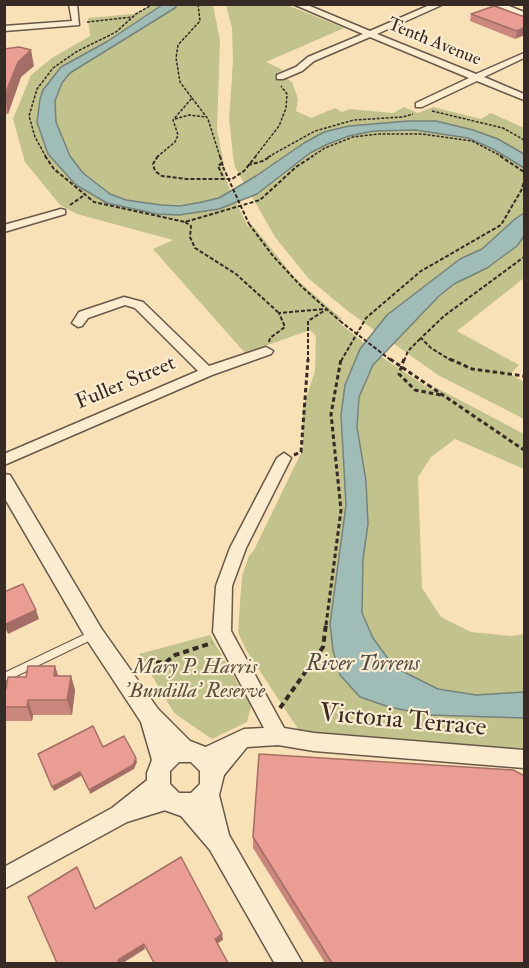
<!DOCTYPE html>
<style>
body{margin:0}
#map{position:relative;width:529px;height:968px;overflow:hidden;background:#f9e1b7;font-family:"IM FELL Double Pica",serif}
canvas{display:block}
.frame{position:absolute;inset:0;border:6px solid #372a25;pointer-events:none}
</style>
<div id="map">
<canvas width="529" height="968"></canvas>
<div class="frame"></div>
</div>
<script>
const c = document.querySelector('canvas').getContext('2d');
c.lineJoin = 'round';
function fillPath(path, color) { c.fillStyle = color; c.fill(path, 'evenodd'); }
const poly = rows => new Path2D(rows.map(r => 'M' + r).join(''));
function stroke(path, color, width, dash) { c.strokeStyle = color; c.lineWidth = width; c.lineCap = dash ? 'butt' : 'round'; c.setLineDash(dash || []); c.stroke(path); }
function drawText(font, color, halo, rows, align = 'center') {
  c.font = font + ' "IM FELL Double Pica",serif'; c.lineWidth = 4.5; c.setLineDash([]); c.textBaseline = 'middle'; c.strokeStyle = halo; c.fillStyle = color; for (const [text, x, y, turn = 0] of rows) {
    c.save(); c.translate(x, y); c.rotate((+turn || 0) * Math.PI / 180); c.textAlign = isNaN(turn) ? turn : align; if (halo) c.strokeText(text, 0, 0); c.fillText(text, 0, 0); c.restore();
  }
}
const green = poly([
 [152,5,213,5,220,40,217,129,224,165,221,166,230,190,248,227,253,226,295,278,342,319,337,321,379,355,431,390,435,387,524,434,524,469,455,439,431,457,418,477,422,588,441,617,471,632,511,636,524,634,524,750,383,741,300,732,246,650,238,632,242,576,249,556,254,550,303,449,303,408,315,371,316,336,310,330,245,353,153,249,173,240,77,214,60,205,25,162,13,119,31,75,52,58,90,36,88,18,133,14],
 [226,5,287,5,344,28,266,62,283,70,277,73,292,82,298,99,296,111,311,118,335,108,342,112,350,109,393,113,404,107,418,113,433,107,481,119,491,113,524,128,524,278,457,331,519,365,510,374,524,382,524,419,438,375,349,312,308,278,275,237,235,167,233,156,229,119,233,62,232,28],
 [210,635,251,706,247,722,212,739,174,713,139,654]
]);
const water = poly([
 [162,5,177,5,175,8,70,73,62,83,55,101,56,122,70,156,83,173,110,194,126,200,161,205,180,206,202,202,219,198,256,176,304,143,324,132,349,126,409,121,436,121,473,130,498,139,524,154,524,168,493,149,468,138,415,130,374,131,349,136,328,144,310,153,257,194,219,209,179,215,157,214,107,203,76,185,48,154,37,122,40,99,43,90,61,67,108,41,162,5],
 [524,213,524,236,517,246,487,268,454,284,439,296,373,365,359,397,357,427,366,481,368,524,363,559,362,613,373,638,394,667,438,689,476,695,524,692,524,718,429,715,389,707,360,697,340,675,333,650,330,624,346,505,341,415,345,385,360,349,387,315,460,259,482,249,515,219,524,213]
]);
const pathFar3 = poly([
 [87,22,133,17],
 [192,98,208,119,220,157],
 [432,111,503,128,524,140],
 [175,119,189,115,206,117],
 [46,157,35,137,29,116,37,89,53,68,76,52,116,32,136,14,153,4],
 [157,157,175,142,178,135,173,120,192,98,180,82,176,58,178,45,200,21,198,4],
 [255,157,279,126,286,108,287,94,281,86],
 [268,157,315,131,354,120,403,117,413,114],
 [311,157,325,148,353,137,378,134,422,134,472,141,503,157]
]);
const pathFar2 = poly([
 [45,156,54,169,94,202,185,222,260,200,296,167,313,156],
 [158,156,153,164,155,171,162,176,186,179,232,179,244,171,256,156],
 [220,156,223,167],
 [500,156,524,172],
 [222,163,218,166,224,179],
 [248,165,263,161,271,156],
 [70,205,83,196],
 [185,222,191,226,190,237,195,248,236,274,279,313],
 [249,224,273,256,301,286,340,321],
 [269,342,270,338,285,327,279,313,325,309],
 [308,361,308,321,327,309],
 [341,361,366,318,421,271,501,225,522,189,524,181],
 [404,361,408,351,421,338],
 [452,361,431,348,421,338,444,316,524,257]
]);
const pathFar1 = poly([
 [404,359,399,374,415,390,441,395],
 [450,359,472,369,524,376],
 [428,385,524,450],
 [294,455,301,452,308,359],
 [326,625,341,510,331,414,341,359]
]);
const path = poly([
 [137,668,149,663,166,662,175,655,212,643],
 [280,708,323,647,326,624]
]);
const service = poly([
 [94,630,97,631,98,634,97,637,4,682,4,673,94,630]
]);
const minor = poly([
 [69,4,77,4,79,25,4,31,4,26,72,21,69,4],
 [293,4,305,4,370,31,432,4,444,4,377,34,476,74,524,53,524,58,484,77,524,94,524,100,477,81,422,107,416,107,416,103,469,78,370,37,314,61,302,71,283,79,277,79,277,75,296,67,308,57,363,34,293,4],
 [492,4,504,4,524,12,524,17,492,4],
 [61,209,65,210,65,214,4,232,4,225,61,209],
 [124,297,143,302,209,366,266,347,273,351,271,354,212,375,4,465,4,454,198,371,135,308,125,305,88,318,82,326,78,327,72,323,79,312,124,297],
 [284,453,291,458,246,548,232,586,231,631,284,728,314,733,524,750,524,768,314,751,278,745,247,747,220,780,213,782,206,780,203,773,208,764,204,766,197,763,194,757,197,751,244,729,264,728,213,632,216,586,230,548,277,458,284,453],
 [158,775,165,777,168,784,164,792,168,790,175,793,178,800,175,807,127,822,4,889,4,867,112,808,151,777,158,775]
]);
const tertiary = poly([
 [4,474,10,475,101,628,158,709,190,741,208,748,217,757,224,775,219,795,229,835,303,964,275,964,210,850,181,816,164,810,154,801,147,783,147,773,152,760,141,722,87,640,4,497,4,474],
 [179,762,191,762,200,771,200,784,191,793,179,793,170,784,170,771,179,762]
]);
const pathBridgeFar1 = poly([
 [223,167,249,224],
 [340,321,392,361]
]);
const pathBridge = poly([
 [390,359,428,385]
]);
const wall = poly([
 [471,14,522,16,515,39,470,21],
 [4,49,34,66,21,77,8,114,4,114],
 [55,666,58,676,71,676,75,690,72,715,33,715,32,721,4,721,4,689,26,677],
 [253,837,525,963,325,963,253,848]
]);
const shadedWall = poly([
 [525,27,525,35,515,39,517,31],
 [31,50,34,66,21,77,8,114,5,97,18,62],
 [36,610,39,619,8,634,4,625],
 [55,666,60,681,54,676],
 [71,676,75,690,72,715,67,700],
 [28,700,33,715,32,721,27,707],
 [136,758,137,762,134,769,90,794,89,790],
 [80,772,81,776,54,791,52,787],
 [222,934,223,940,215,945,215,939],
 [144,944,145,949,123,963,119,963,118,960]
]);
const building = poly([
 [494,6,522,16,525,15,525,27,517,31,471,14,494,6],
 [19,47,31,50,18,62,4,97,4,49,19,47],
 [23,584,36,610,4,625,4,592,23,584],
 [28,666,55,666,54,676,71,676,67,700,28,700,27,707,4,707,4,689,6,689,8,677,26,677,28,666],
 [93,726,103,747,124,736,136,758,133,765,89,790,80,772,52,787,38,754,93,726],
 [259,754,513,770,525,776,525,963,332,963,253,837,259,754],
 [181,857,222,934,215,939,228,963,154,963,144,944,118,960,119,963,57,963,28,897,77,867,95,909,181,857]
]);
const farStreetnames = [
 ["Tenth Avenue",434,43,22]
];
const streetNames = [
 ["Fuller Street",126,384,-23]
];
const parkNames = [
 ["Mary P. Harris",195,668],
 ["'Bundilla' Reserve",195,692]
];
const waterNames = [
 ["River Torrens",363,665]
];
const nearStreetnames = [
 ["Victoria Terrace",403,722,5]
];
fillPath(green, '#c1c28c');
fillPath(water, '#a0bcb6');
stroke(water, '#76827c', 1.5);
stroke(service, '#68584a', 2);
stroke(minor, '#68584a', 3);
stroke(tertiary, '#68584a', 3);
stroke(pathFar3, '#372a25', 1.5, [3, 1.5]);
stroke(pathFar2, '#372a25', 2, [4, 2]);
stroke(pathFar1, '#372a25', 3, [4.5, 3]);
stroke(path, '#372a25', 4, [6, 4]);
fillPath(service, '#fbecd0');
fillPath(minor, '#fbecd0');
fillPath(tertiary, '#fbecd0');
stroke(pathBridgeFar1, '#372a25', 2, [4, 2]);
stroke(pathBridge, '#372a25', 3, [4.5, 3]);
fillPath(wall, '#c9877e');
fillPath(shadedWall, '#a46e66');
fillPath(building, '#ea9d92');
stroke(building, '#a46e66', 1.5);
drawText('18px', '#372a25', '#fbecd0', farStreetnames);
drawText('21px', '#372a25', '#fbecd0', streetNames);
drawText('italic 21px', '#5a503f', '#fbecd0', parkNames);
drawText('italic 22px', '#514e49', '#fbecd0', waterNames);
drawText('26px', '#372a25', '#fbecd0', nearStreetnames);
</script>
